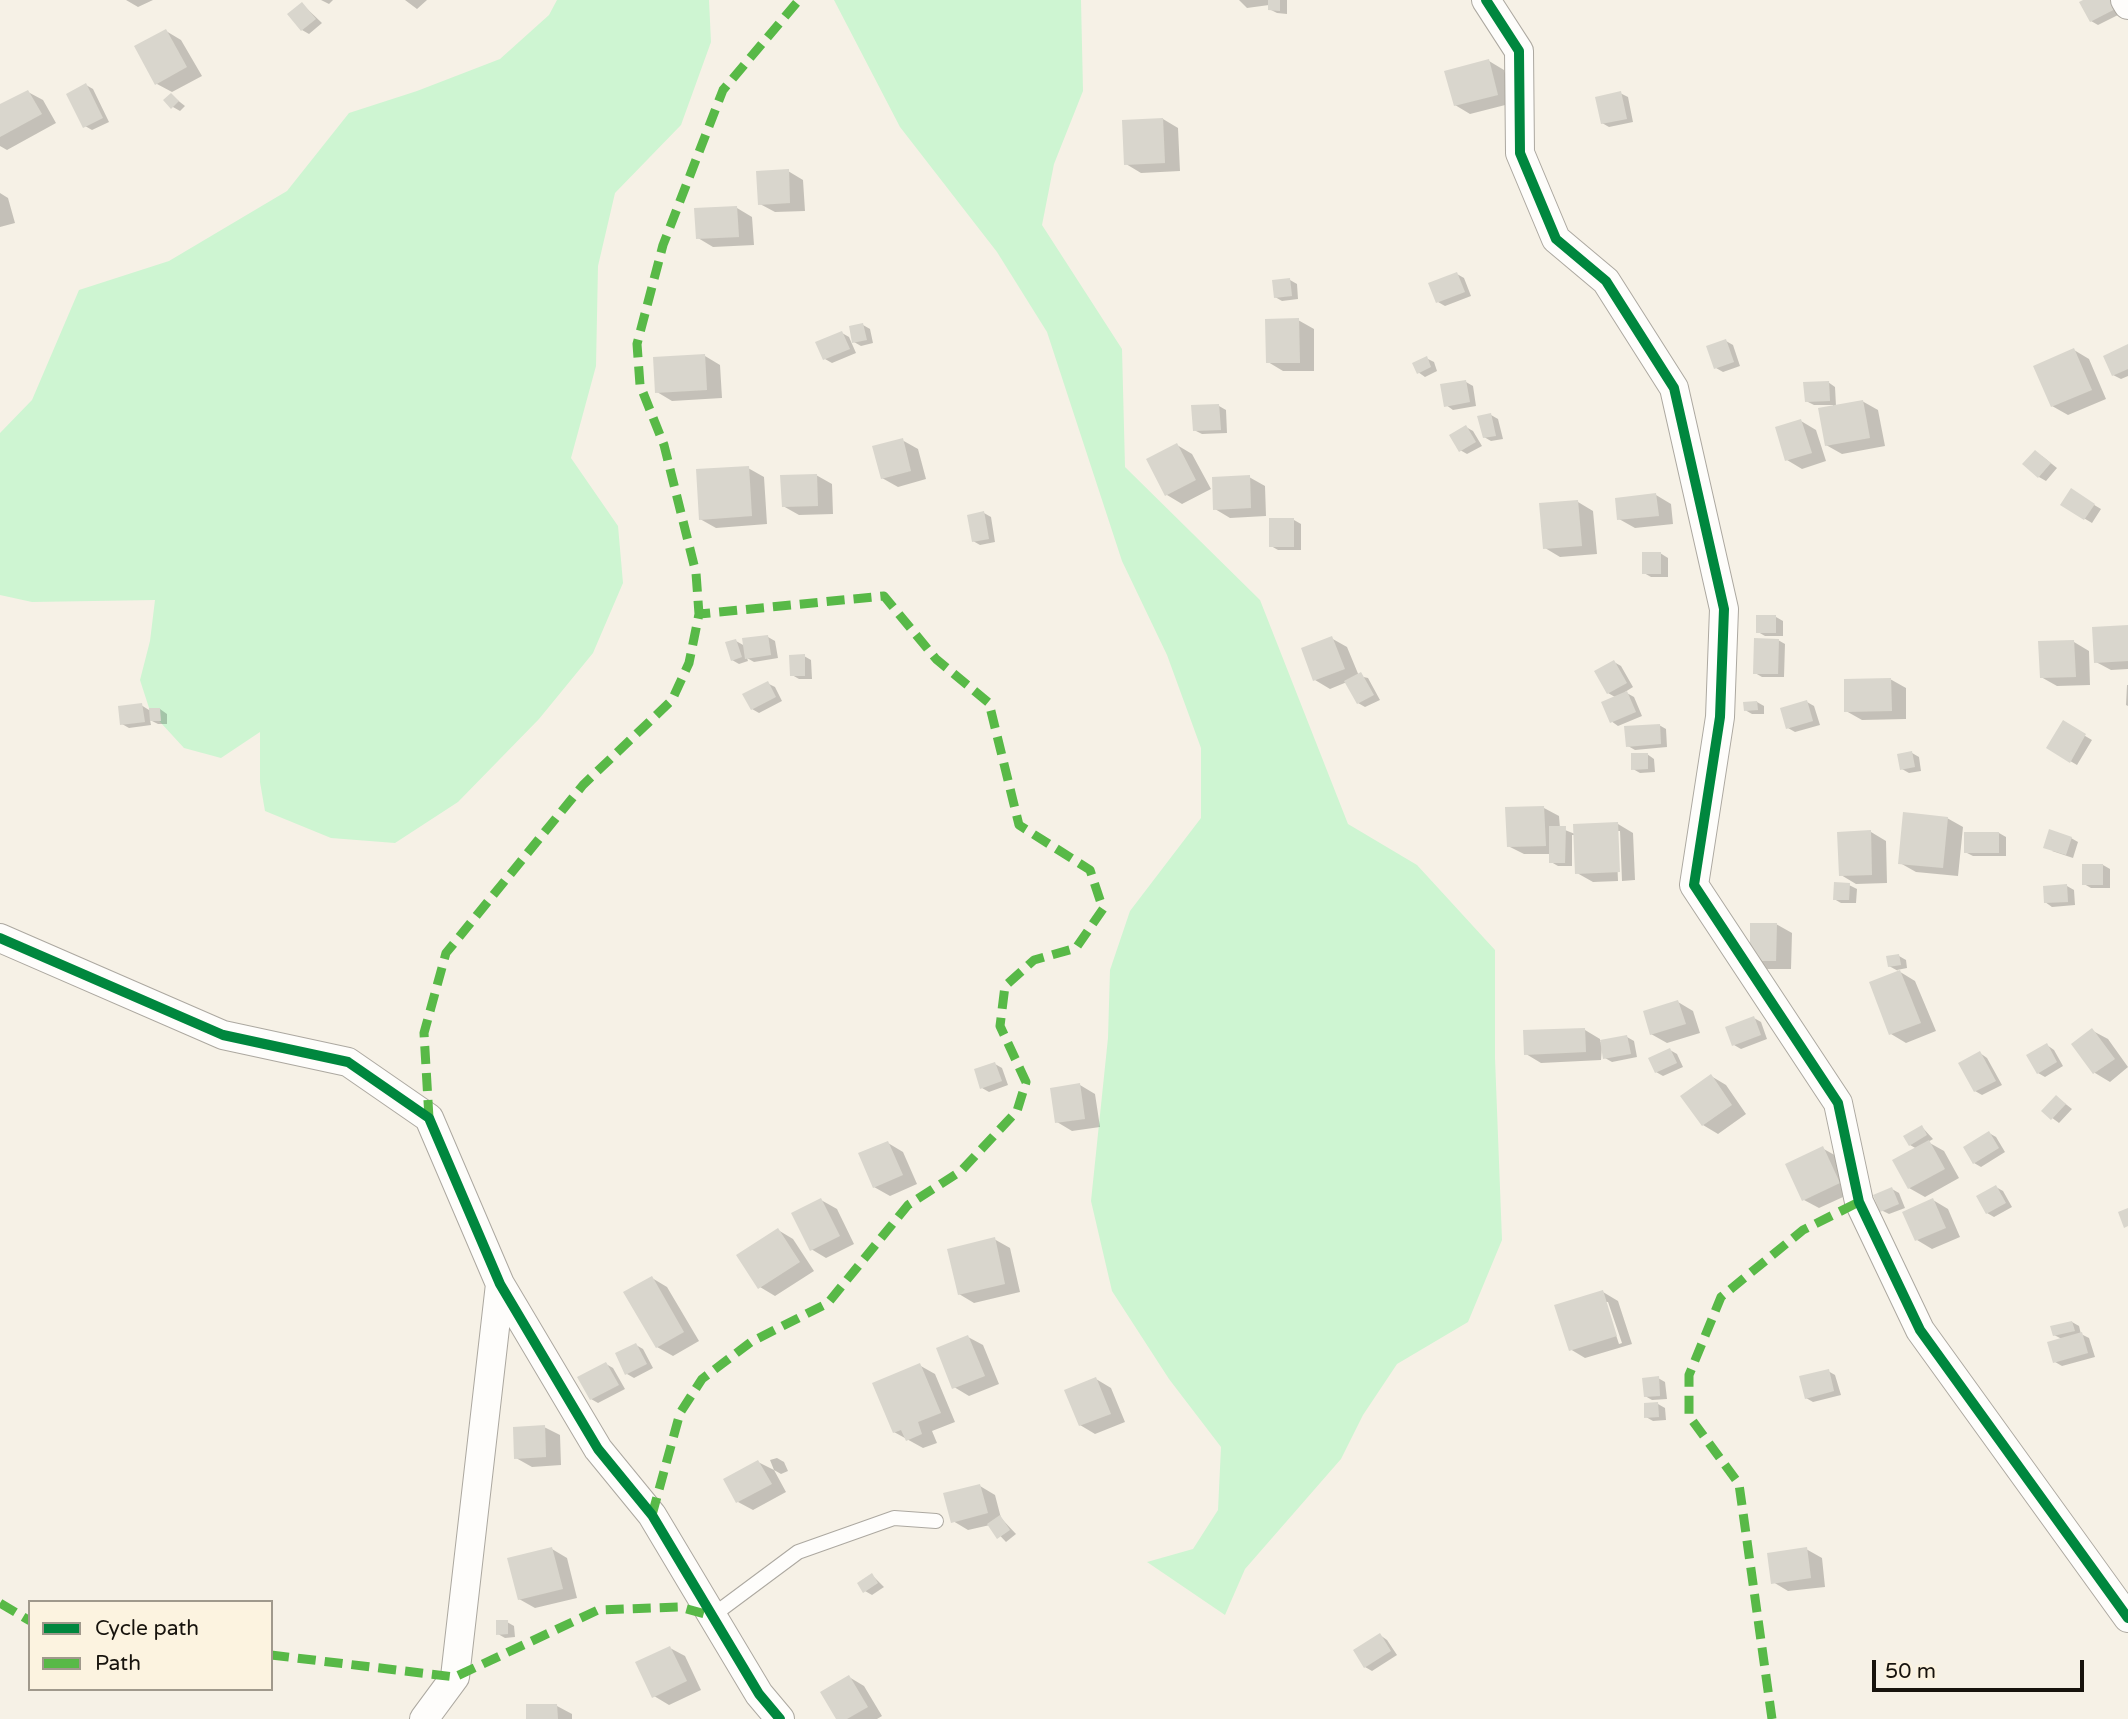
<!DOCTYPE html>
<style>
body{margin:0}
#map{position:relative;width:2128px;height:1719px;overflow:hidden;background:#f6f1e6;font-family:"Varela Round",sans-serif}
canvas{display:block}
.legend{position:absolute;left:28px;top:1600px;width:245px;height:91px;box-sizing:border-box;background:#fcf3e0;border:2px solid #a0998c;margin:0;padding:9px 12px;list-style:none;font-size:21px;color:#17130d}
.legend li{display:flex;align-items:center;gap:14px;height:35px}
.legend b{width:35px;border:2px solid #a0998c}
.scale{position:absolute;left:1872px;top:1660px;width:212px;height:32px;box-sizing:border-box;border:4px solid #17130d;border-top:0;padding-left:9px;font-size:21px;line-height:24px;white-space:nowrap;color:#17130d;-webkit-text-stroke:5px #fcf3e0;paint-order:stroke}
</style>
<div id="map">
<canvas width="2128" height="1719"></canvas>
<ul class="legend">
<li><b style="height:9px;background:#00873e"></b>Cycle path</li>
<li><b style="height:9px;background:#58b947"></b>Path</li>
</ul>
<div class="scale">50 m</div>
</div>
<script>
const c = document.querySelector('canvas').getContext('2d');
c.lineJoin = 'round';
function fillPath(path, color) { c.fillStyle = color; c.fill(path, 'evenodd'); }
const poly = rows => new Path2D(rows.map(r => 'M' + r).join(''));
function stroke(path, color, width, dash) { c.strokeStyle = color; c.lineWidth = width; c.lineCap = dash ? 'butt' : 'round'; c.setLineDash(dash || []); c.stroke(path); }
const green = poly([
 [557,0,709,0,711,42,681,125,615,193,598,266,596,366,571,458,618,526,623,583,593,653,539,719,458,802,395,843,331,838,265,811,260,782,260,732,221,758,184,748,150,711,140,680,150,641,155,600,32,602,0,595,0,433,32,400,79,290,169,261,287,191,349,113,417,91,500,59,549,15],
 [834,0,1081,0,1083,91,1054,164,1042,225,1122,349,1125,467,1260,600,1348,824,1417,865,1495,950,1495,1058,1502,1240,1468,1322,1397,1364,1363,1415,1341,1459,1245,1569,1225,1615,1147,1562,1193,1549,1218,1510,1221,1447,1169,1379,1112,1291,1091,1201,1108,1038,1110,970,1130,911,1201,818,1201,748,1167,655,1122,561,1047,332,997,252,900,127]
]);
const shadow = poly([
 [126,0,153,0,138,7],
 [321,0,333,0,329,4],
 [405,0,427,0,417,9],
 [1239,0,1287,0,1287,14,1277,13,1269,9,1269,5,1247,8],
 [2086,0,2128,10,2098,25,2091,21],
 [302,4,322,23,309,34,302,30],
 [166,31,181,40,202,76,172,92,157,84],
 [1489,61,1504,70,1513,103,1470,114,1455,105],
 [86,85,93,89,109,122,92,130,85,126],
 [28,92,43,100,56,123,7,150,0,146,0,106],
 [1620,93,1628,97,1633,122,1609,127,1602,123],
 [171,95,185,106,180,111,173,107],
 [1163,119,1178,128,1180,171,1141,173,1126,164],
 [788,171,803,180,805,211,775,212,760,204],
 [0,193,8,198,15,223,0,227],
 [737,208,752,217,754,245,713,247,698,238],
 [1457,274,1464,278,1471,296,1445,306,1438,302],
 [1290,280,1297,284,1298,299,1282,301,1275,297],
 [1298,320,1314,329,1314,371,1283,371,1268,362],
 [863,325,870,329,873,343,861,346,854,342],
 [842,333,849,337,856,353,832,363,825,359],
 [1726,341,1733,345,1740,366,1723,372,1716,368],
 [2128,346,2128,376,2121,379,2113,375],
 [2074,350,2089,359,2106,399,2068,415,2052,406],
 [705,356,720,365,722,398,672,401,657,392],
 [1426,358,1434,362,1437,371,1425,377,1418,372],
 [1466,382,1473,386,1476,406,1453,410,1446,405],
 [1828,382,1835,387,1836,406,1862,401,1878,410,1885,446,1842,454,1826,445,1833,405,1814,405,1806,401],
 [1219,406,1226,410,1227,433,1202,434,1194,430],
 [1491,415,1498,419,1503,439,1491,441,1484,437],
 [1801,421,1816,430,1826,461,1802,469,1787,460],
 [1466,427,1473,431,1482,446,1467,454,1460,450],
 [902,440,918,449,926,479,898,487,882,478],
 [1177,445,1192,454,1211,489,1182,504,1167,495],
 [2042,456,2057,468,2046,481,2039,477],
 [748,468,764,477,767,524,716,528,700,519],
 [816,475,832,484,833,514,799,515,783,506],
 [1249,477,1265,486,1266,516,1230,518,1215,509],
 [2071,491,2101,509,2092,523,2062,505],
 [1656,495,1671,504,1673,524,1635,528,1619,519],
 [1578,502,1593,511,1597,554,1560,557,1545,548],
 [984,513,991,517,995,542,980,545,973,541],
 [1294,520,1301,524,1301,550,1278,550,1271,546],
 [1660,553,1668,558,1668,577,1651,577,1644,573],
 [1776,617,1783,621,1783,636,1765,636,1758,632],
 [2128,627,2128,669,2111,670,2096,662],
 [768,637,775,641,778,658,754,662,747,658,748,661,739,664,732,660,736,641,745,646],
 [1331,638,1347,647,1359,676,1368,678,1380,700,1365,707,1358,703,1347,682,1330,689,1315,680],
 [1778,640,1785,644,1784,677,1762,677,1755,673],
 [2074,642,2089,651,2090,685,2057,686,2041,677],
 [804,656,811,660,812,679,799,679,792,675],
 [1614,662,1621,666,1633,687,1625,692,1634,697,1642,716,1618,726,1611,721,1615,697,1608,693],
 [1890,679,1906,688,1906,719,1862,720,1846,711],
 [767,683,775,687,782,701,759,713,752,709],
 [2127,685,2128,685,2128,706,2126,705],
 [1757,702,1764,706,1764,714,1752,714,1745,710],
 [1807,702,1814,706,1820,725,1795,732,1788,728],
 [141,705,149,710,160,709,167,714,167,724,158,724,150,720,151,725,129,728,122,724],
 [2063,723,2092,740,2077,765,2048,748],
 [1659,725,1666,729,1667,747,1635,750,1628,746],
 [1912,753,1919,757,1921,771,1909,773,1902,769],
 [1647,754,1654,759,1655,772,1640,773,1633,769],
 [1544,808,1559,816,1560,828,1575,834,1618,824,1633,833,1635,880,1622,881,1620,831,1616,831,1618,881,1593,882,1577,873,1575,835,1572,835,1572,866,1558,866,1551,862,1551,854,1524,854,1508,846],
 [1947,818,1963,827,1958,876,1916,872,1900,863],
 [1871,832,1886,841,1887,883,1856,884,1841,875],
 [1999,833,2006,837,2006,856,1973,856,1965,852],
 [2071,838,2078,842,2073,858,2052,851],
 [2103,865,2110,869,2110,888,2091,888,2084,884],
 [1849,885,1857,889,1856,903,1841,903,1834,899],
 [2067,886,2074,890,2075,905,2052,907,2045,902],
 [1776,924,1792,933,1791,969,1767,969,1752,960],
 [1899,956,1906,960,1907,968,1897,970,1915,981,1936,1031,1906,1043,1891,1034,1900,972,1889,966],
 [1678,1002,1693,1011,1700,1033,1667,1043,1651,1034],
 [1754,1018,1761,1022,1767,1039,1741,1049,1734,1045],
 [1585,1030,1600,1039,1600,1042,1627,1037,1634,1041,1637,1057,1612,1062,1605,1058,1602,1045,1601,1060,1541,1063,1526,1054],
 [2093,1031,2108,1039,2128,1067,2110,1082,2095,1073,2073,1044],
 [2047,1045,2054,1050,2063,1066,2045,1077,2038,1073],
 [1670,1050,1677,1054,1683,1067,1663,1076,1656,1072],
 [1980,1053,1987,1058,2002,1085,1982,1095,1975,1091],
 [995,1064,1002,1068,1008,1085,989,1092,982,1088],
 [1711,1076,1726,1085,1746,1114,1718,1134,1703,1125],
 [1080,1085,1095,1094,1100,1127,1072,1131,1057,1122],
 [2057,1097,2072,1109,2059,1123,2043,1111],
 [1922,1127,1933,1139,1928,1142,1944,1151,1959,1178,1925,1197,1909,1188,1917,1149,1910,1145],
 [1989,1133,1996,1137,2005,1152,1981,1167,1974,1163],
 [888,1143,903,1152,917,1184,890,1196,874,1187],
 [1822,1148,1838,1157,1854,1192,1819,1208,1804,1200],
 [1996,1187,2003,1191,2012,1207,1994,1217,1987,1213],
 [1892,1189,1899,1193,1905,1208,1889,1214,1881,1210],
 [821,1200,837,1209,854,1244,826,1258,811,1249],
 [1933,1200,1948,1209,1960,1237,1932,1249,1917,1240],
 [778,1230,793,1239,814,1271,775,1296,760,1287],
 [994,1239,1010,1248,1020,1292,974,1303,959,1294],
 [652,1278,667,1287,699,1341,673,1356,657,1347],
 [1603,1292,1618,1301,1632,1344,1585,1358,1570,1349],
 [1605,1302,1608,1302,1622,1343,1619,1344],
 [2072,1322,2079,1326,2081,1334,2089,1338,2095,1357,2062,1366,2055,1362,2062,1339,2054,1335],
 [968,1337,983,1345,999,1384,969,1396,954,1387],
 [636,1345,643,1349,653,1368,634,1378,627,1374],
 [606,1364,613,1368,625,1389,598,1403,591,1399],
 [919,1365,935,1374,955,1422,932,1431,937,1443,923,1448,894,1432],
 [1828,1371,1835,1375,1841,1395,1813,1402,1806,1398],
 [1658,1378,1665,1382,1667,1399,1652,1400,1645,1396],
 [1096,1379,1111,1388,1125,1422,1095,1434,1080,1425],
 [1658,1404,1665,1408,1666,1420,1653,1421,1646,1417],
 [544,1427,560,1435,561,1465,532,1467,516,1458],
 [777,1458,784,1462,788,1471,781,1474,774,1470,770,1460],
 [758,1462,774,1470,786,1492,753,1510,738,1502],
 [980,1486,995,1495,1001,1518,1016,1534,1006,1542,990,1525,968,1530,953,1521],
 [552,1549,567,1558,577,1598,535,1608,519,1599],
 [1806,1549,1822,1558,1825,1587,1788,1591,1773,1582],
 [872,1575,884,1587,872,1595,865,1591],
 [507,1622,514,1626,515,1637,505,1638,498,1634],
 [1380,1635,1387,1640,1397,1655,1372,1671,1365,1667],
 [670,1648,685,1656,701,1690,669,1705,654,1696],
 [849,1677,864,1686,882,1716,877,1719,838,1719],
 [557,1706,572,1714,572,1719,528,1719]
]);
const building = poly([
 [1268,0,1280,0,1280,11,1268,10],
 [2083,0,2120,0,2123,5,2090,22,2079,2],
 [302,2,316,19,301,31,287,14],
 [166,29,187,67,155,85,134,46],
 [1489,59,1498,95,1454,106,1444,71],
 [86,83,103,118,83,128,66,94],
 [28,90,42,114,0,137,0,104],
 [1621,91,1627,119,1601,124,1595,97],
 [171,93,179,101,171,109,163,100],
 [1163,118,1165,163,1124,165,1122,120],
 [789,169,790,203,758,205,756,171],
 [737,206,739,237,696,239,694,208],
 [1457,272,1465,292,1436,303,1428,283],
 [1290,278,1292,296,1274,298,1272,280],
 [1299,318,1300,363,1266,363,1265,319],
 [863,323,867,340,852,343,849,326],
 [842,331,850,349,823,360,815,342],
 [1726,339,1734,362,1714,369,1706,346],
 [2128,344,2128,369,2112,376,2103,356],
 [2074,348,2092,390,2051,407,2033,366],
 [705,354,707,390,655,393,653,357],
 [1427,356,1431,367,1417,374,1412,363],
 [1466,380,1470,402,1444,407,1440,384],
 [1829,381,1830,401,1805,402,1803,382],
 [1863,400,1870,438,1825,446,1818,408],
 [1219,404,1221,430,1193,431,1191,405],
 [1491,413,1496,436,1483,438,1477,416],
 [1801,419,1812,453,1785,461,1775,427],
 [1466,425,1476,442,1459,452,1449,435],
 [903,438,911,471,881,479,872,446],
 [1177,443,1196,480,1165,496,1146,459],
 [2035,450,2051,463,2038,478,2022,464],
 [749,466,752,516,699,520,696,469],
 [817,474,818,506,782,507,780,475],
 [1250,475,1251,508,1213,510,1212,477],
 [2071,488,2095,504,2084,520,2060,505],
 [1656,493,1659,516,1617,520,1615,498],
 [1578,500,1582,546,1543,549,1539,503],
 [984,511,989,539,972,542,967,515],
 [1269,518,1294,518,1294,547,1269,547],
 [1642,552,1661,552,1661,574,1642,574],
 [1756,615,1776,615,1776,633,1756,633],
 [2128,625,2128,661,2094,663,2092,627],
 [768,635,771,655,745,659,742,638],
 [1332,636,1345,669,1313,681,1301,648],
 [1754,638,1779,639,1778,674,1753,674],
 [736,639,742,657,731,661,725,642],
 [2074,640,2076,677,2040,678,2038,641],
 [805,654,805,676,790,676,789,655],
 [1614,660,1627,683,1607,694,1594,671],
 [1361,672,1374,695,1357,704,1344,681],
 [1891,678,1892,711,1844,712,1844,679],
 [768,681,776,697,751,710,742,694],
 [1627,691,1636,712,1610,723,1601,702],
 [1807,700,1813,721,1786,729,1780,708],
 [1757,701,1758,710,1744,711,1743,702],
 [142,703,145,722,120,725,118,706],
 [149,708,160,708,161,721,150,721],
 [2063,720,2086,734,2070,763,2046,748],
 [1660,724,1661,744,1626,747,1624,726],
 [1912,751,1915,767,1900,770,1897,754],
 [1631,753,1648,753,1648,769,1631,770],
 [1544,806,1546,846,1507,847,1505,807],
 [1903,812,1948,817,1943,868,1898,864],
 [1618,822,1620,872,1575,874,1573,824],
 [1549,826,1566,826,1565,863,1549,863],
 [2049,829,2072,837,2066,855,2043,848],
 [1871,830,1872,875,1839,876,1837,832],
 [1964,832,1999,832,1999,853,1964,853],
 [2082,864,2103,864,2103,885,2082,885],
 [1834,882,1850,883,1849,900,1833,900],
 [2067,884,2068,902,2044,903,2043,886],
 [1750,923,1777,923,1776,961,1750,961],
 [1899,954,1901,965,1888,967,1886,956],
 [1900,970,1921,1023,1889,1035,1869,982],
 [1678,1000,1686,1024,1650,1035,1643,1011],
 [1754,1016,1761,1035,1732,1046,1725,1027],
 [1585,1028,1586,1052,1524,1055,1523,1030],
 [2092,1028,2115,1059,2093,1074,2071,1044],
 [1627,1035,1631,1054,1603,1059,1600,1040],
 [2047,1043,2057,1062,2037,1074,2026,1055],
 [1670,1048,1677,1063,1655,1073,1648,1058],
 [1980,1051,1996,1081,1974,1092,1958,1063],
 [995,1062,1002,1081,980,1089,974,1069],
 [1711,1074,1732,1105,1702,1126,1680,1096],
 [1080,1083,1085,1119,1055,1123,1050,1088],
 [2056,1095,2066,1104,2051,1120,2041,1111],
 [1922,1125,1927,1135,1909,1146,1903,1136],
 [1989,1131,1999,1148,1973,1164,1963,1147],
 [1929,1140,1945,1169,1908,1189,1892,1160],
 [888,1141,903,1175,873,1188,858,1153],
 [1823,1146,1840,1183,1802,1201,1785,1164],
 [1996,1185,2006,1203,1986,1214,1976,1196],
 [1892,1187,1899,1204,1880,1212,1873,1195],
 [821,1198,840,1236,810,1251,791,1213],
 [1933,1198,1946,1228,1915,1241,1902,1212],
 [2128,1208,2128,1226,2124,1228,2118,1212],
 [778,1228,800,1262,758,1289,736,1255],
 [995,1237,1005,1284,958,1295,947,1249],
 [652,1276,684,1332,656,1348,623,1292],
 [1603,1290,1617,1336,1569,1351,1554,1305],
 [2072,1321,2075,1331,2053,1336,2050,1326],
 [2082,1332,2088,1353,2053,1363,2047,1342],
 [968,1335,985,1376,952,1389,936,1348],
 [636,1343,647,1364,625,1375,615,1353],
 [606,1362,619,1385,590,1400,577,1377],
 [920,1363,941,1413,918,1422,922,1434,906,1441,901,1430,893,1433,872,1383],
 [1829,1369,1834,1391,1805,1399,1799,1376],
 [1659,1376,1660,1396,1644,1397,1642,1378],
 [1096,1377,1111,1414,1079,1426,1064,1390],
 [1658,1402,1659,1417,1644,1418,1644,1403],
 [545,1425,546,1457,514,1459,513,1427],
 [758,1460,772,1484,736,1503,723,1479],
 [980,1484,988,1513,951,1523,943,1493],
 [1000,1515,1010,1530,997,1539,987,1524],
 [552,1547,563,1589,518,1600,507,1558],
 [1807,1547,1811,1578,1771,1584,1767,1553],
 [872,1573,878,1583,863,1593,857,1583],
 [496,1620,508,1620,508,1634,496,1635],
 [1380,1633,1391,1651,1364,1668,1353,1650],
 [670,1646,687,1681,652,1698,635,1662],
 [849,1675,868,1707,847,1719,836,1719,820,1692],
 [526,1704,557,1704,558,1719,526,1719]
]);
const lane = poly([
 [712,1616,798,1552,894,1518,936,1521]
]);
const street = poly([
 [1486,0,1519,51,1520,153,1556,239,1606,281,1674,388,1724,609,1720,717,1694,885,1838,1103,1859,1202,1920,1330,2128,1618],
 [2125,0,2128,5],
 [0,938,223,1035,348,1062,429,1118,500,1284,598,1449,652,1515,759,1694,780,1719],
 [424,1719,455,1677,500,1284]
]);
const quiet = poly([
 [429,1118,424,1033,446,953,583,785,672,700,689,663,699,614,696,573,664,445,640,385,637,344,663,245,723,90,799,0],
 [652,1515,680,1413,702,1379,751,1342,828,1303,908,1205,961,1171,1017,1111,1026,1082,1000,1026,1005,986,1034,960,1076,948,1103,909,1090,870,1019,825,989,703,936,659,884,596,699,614],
 [0,1603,30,1621],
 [271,1655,455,1677,598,1610,680,1607,712,1616],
 [1772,1719,1739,1484,1689,1416,1689,1375,1721,1297,1803,1230,1859,1202]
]);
const cycleway = poly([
 [1486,0,1519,51,1520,153,1556,239,1606,281,1674,388,1724,609,1720,717,1694,885,1838,1103,1859,1202,1920,1330,2128,1618],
 [0,938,223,1035,348,1062,429,1118,500,1284,598,1449,652,1515,759,1694,780,1719]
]);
fillPath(green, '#cef5d2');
fillPath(shadow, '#0003');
fillPath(building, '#d9d6cd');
stroke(lane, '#aca8a0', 16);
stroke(street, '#aca8a0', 30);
stroke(lane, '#fefdfb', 14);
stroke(street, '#fefdfb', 28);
stroke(quiet, '#58b947', 9, [18, 9]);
stroke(cycleway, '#00873e', 10);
</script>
